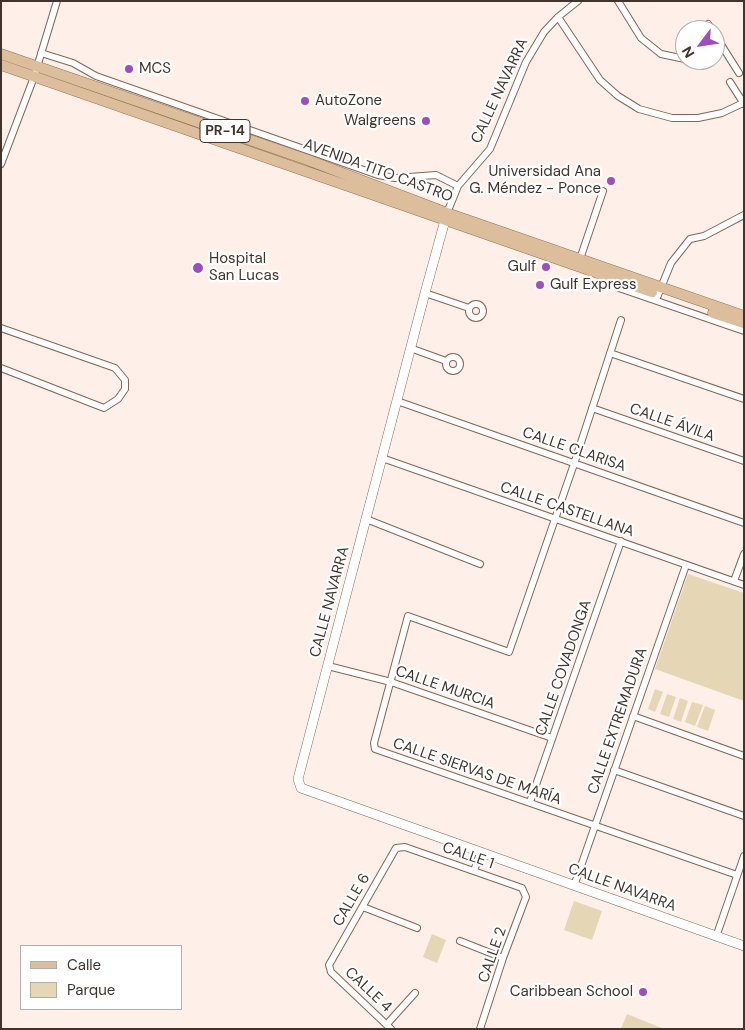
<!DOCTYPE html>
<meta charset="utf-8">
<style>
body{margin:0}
#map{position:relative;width:745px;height:1030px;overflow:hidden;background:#fef0e9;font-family:"DM Sans",sans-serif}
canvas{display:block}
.frame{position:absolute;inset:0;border:2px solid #41342d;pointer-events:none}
.legend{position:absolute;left:20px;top:945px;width:162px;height:65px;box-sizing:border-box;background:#fff;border:1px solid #b3aeab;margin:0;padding:6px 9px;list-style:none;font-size:15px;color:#41342d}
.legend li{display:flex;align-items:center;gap:10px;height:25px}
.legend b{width:25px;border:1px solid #b3aeab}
.north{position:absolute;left:675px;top:20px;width:50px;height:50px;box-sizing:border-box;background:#fff;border:1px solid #b3aeab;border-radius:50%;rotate:239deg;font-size:14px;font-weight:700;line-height:20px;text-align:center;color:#41342d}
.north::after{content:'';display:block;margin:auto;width:18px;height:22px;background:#9e4dbd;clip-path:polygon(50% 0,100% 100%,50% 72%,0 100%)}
</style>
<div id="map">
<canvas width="745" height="1030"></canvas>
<div class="frame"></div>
<ul class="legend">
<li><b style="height:6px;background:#dcbe9d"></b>Calle</li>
<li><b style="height:14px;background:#e5d6b6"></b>Parque</li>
</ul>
<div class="north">N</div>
</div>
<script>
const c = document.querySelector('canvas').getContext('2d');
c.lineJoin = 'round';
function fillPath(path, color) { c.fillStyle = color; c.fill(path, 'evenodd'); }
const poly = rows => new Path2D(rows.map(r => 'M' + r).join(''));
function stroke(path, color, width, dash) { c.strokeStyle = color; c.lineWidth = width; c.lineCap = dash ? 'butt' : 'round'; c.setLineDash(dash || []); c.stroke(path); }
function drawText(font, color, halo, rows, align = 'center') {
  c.font = font + ' "DM Sans",sans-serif'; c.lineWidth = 4.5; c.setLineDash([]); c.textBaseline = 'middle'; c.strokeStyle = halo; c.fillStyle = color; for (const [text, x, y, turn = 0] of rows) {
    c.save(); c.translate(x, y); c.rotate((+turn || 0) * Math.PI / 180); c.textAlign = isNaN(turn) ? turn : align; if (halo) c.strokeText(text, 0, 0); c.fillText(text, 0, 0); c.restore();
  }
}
const green = poly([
 [688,574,744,593,744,701,655,669],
 [655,689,663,692,655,712,648,709],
 [667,694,676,697,669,717,660,714],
 [680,698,688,701,681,722,673,719],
 [692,702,703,705,695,726,685,722],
 [705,706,715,710,708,731,697,727],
 [574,901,602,911,592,940,564,930],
 [432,934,446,940,437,963,423,957],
 [627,1014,664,1029,621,1029]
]);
const street = poly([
 [618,1,641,38,661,54,685,59],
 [558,17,600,80,618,96,639,109,672,118,698,118,722,113,743,103],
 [708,24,712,30],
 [715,35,739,73],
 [41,53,73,63,96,76,378,175,395,178,436,175,458,186],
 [691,60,692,60],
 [730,82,744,104],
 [1,164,34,77,57,1],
 [447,213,458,186,490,149,526,62,544,32,558,17,578,1],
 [580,259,603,191],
 [611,279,619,288,744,331],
 [425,293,469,308],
 [656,300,671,263,690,239,704,236,744,215],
 '469 311a7 7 0 1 1 14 0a7 7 0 1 1-14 0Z',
 [621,320,574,464,509,652,408,616,374,743,375,749,737,875],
 [1,328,115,368,125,380,125,389,118,399,104,408,1,368],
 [410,348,446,361],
 [610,353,744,399],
 '446 364a7 7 0 1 1 14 0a7 7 0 1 1-14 0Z',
 [397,401,744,523],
 [592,408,744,461],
 [382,458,744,585],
 [366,519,480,564],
 [734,581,744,554],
 [328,666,391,682,552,738],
 [633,716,744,756],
 [614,770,744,816],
 [530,802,621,541],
 [474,871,480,853],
 [574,886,686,565],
 [363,907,417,928],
 [716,937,744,856],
 [460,941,503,958],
 [387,1024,415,993],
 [391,1029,331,972,329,965,396,848,405,847,522,888,526,897,503,958,480,1029]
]);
const secondary = poly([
 [447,213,425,293,298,779,301,788,744,946]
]);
const primary = poly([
 [1,54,308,160,447,213,744,316],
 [1,65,652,292],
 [713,313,744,323]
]);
const markers = [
 [129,69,5,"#9e4dbd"],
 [305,101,5,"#9e4dbd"],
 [426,121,5,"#9e4dbd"],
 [611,181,5,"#9e4dbd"],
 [546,267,5,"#9e4dbd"],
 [198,268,6,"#9e4dbd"],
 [540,285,5,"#9e4dbd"],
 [643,992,5,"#9e4dbd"]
];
const shields = [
 [225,131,50]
];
const shieldNames = [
 ["PR-14",225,131]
];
const poiNames = [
 ["MCS",139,69],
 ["AutoZone",315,101],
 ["Walgreens",416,121,"right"],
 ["Universidad Ana",601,172,"right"],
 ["G. Méndez - Ponce",601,189,"right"],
 ["Hospital",209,259],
 ["San Lucas",209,276],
 ["Gulf",536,267,"right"],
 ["Gulf Express",550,285],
 ["Caribbean School",633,992,"right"]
];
const streetNames = [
 ["CALLE NAVARRA",500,91,-65],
 ["AVENIDA TITO CASTRO",378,171,20],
 ["CALLE ÁVILA",672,423,19],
 ["CALLE CLARISA",574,450,19],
 ["CALLE CASTELLANA",567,510,19],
 ["CALLE NAVARRA",330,602,-75],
 ["CALLE COVADONGA",564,668,-71],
 ["CALLE MURCIA",445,688,19],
 ["CALLE EXTREMADURA",618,721,-71],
 ["CALLE SIERVAS DE MARÍA",477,772,19],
 ["CALLE 1",468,856,19],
 ["CALLE NAVARRA",622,888,20],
 ["CALLE 6",352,900,-60],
 ["CALLE 2",493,955,-71],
 ["CALLE 4",368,990,43]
];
fillPath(green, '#e5d6b6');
stroke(street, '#846556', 8);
stroke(secondary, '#846556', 10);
stroke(primary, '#97714c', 11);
stroke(street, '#fff', 6);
stroke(secondary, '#fff', 9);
stroke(primary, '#dcbe9d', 10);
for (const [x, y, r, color] of markers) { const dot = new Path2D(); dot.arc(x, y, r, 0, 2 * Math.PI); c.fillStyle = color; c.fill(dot); stroke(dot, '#fff', 2); }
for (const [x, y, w] of shields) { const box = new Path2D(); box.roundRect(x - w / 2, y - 11.5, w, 23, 4); c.fillStyle = '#fff'; c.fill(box); stroke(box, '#41342d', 1); }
drawText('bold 14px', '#41342d', null, shieldNames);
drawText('15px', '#41342d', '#fff', poiNames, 'left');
drawText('15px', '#41342d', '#fff', streetNames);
</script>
